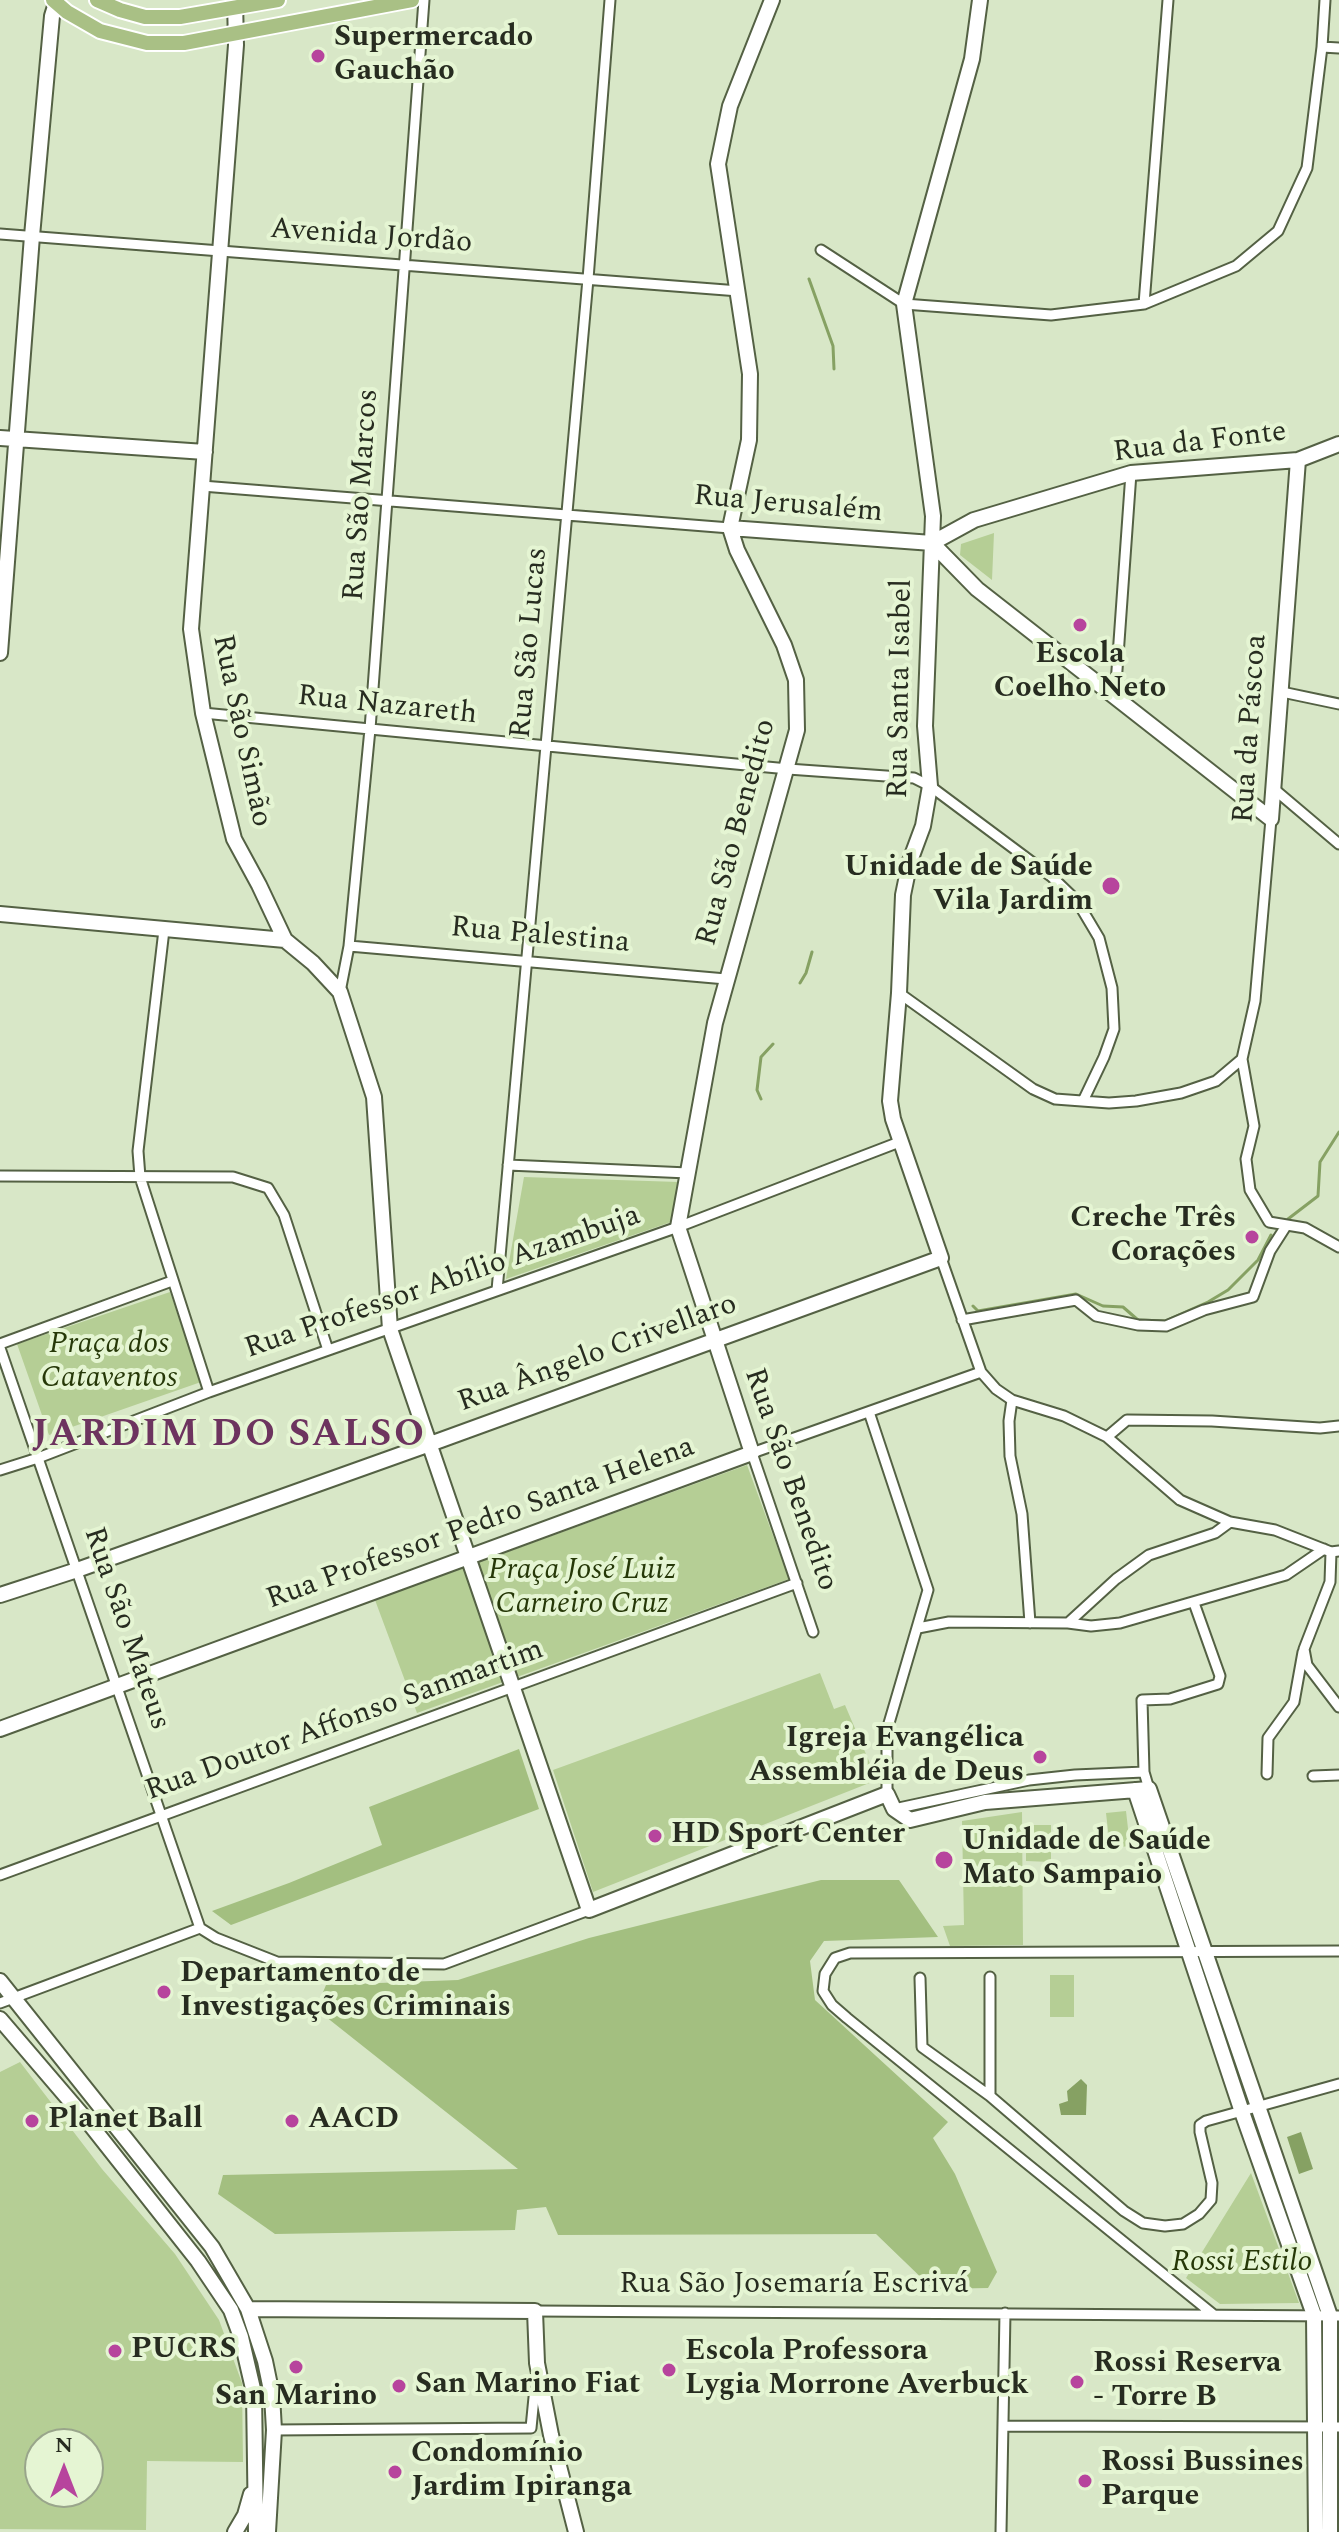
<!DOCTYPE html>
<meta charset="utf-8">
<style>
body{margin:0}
#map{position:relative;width:1339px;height:2532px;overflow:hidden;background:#d8e7c7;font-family:Spectral,serif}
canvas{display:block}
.north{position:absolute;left:24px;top:2428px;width:80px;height:80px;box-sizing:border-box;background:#e5f5d3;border:2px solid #99a58b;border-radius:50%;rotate:0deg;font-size:22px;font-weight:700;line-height:32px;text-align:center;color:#272c20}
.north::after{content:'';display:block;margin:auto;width:28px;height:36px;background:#b7449d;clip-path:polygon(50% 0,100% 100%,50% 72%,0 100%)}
</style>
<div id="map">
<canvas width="1339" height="2532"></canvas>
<div class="north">N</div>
</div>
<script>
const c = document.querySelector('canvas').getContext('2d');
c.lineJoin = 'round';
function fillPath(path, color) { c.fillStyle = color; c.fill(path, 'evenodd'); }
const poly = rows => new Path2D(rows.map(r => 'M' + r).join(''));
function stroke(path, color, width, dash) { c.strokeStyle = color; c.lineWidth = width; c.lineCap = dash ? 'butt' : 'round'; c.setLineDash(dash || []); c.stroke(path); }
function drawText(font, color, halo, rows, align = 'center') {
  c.font = font + ' Spectral,serif'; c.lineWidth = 8; c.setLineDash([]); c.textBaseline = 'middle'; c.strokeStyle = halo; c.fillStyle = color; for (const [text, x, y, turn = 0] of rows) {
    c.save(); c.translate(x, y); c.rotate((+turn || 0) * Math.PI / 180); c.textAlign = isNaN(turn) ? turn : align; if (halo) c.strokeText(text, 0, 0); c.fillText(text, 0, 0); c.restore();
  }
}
const green = poly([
 [994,533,992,580,960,555,961,544],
 [524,1177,679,1182,674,1221,506,1279],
 [170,1292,201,1382,49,1435,17,1344],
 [747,1465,789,1579,417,1713,375,1600],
 [820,1673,834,1709,845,1705,877,1780,593,1892,553,1770],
 [1126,1811,1130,1846,1110,1848,1106,1813],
 [1022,1812,1023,1945,950,1946,943,1926,964,1925,962,1821],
 [1026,1825,1051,1825,1051,1862,1026,1861],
 [1050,1975,1074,1975,1074,2017,1050,2017],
 [20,2062,102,2169,175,2254,219,2320,242,2383,243,2462,147,2461,146,2530,0,2529,0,2072],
 [40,2444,88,2444,88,2492,40,2492],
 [1251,2173,1299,2303,1220,2304,1186,2278]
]);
const forest = poly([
 [519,1749,539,1809,231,1925,212,1911,289,1883,382,1845,369,1807],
 [821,1880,899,1880,938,1937,824,1941,810,1961,815,2000,948,2122,933,2138,955,2174,997,2272,988,2288,933,2289,876,2234,558,2235,546,2207,517,2210,515,2230,275,2234,218,2194,223,2175,518,2169,316,2009,326,1985,458,1980,589,1938]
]);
const water = poly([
 [1081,2079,1087,2085,1086,2115,1061,2115,1059,2104,1068,2101,1067,2091],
 [1301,2132,1313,2169,1299,2174,1287,2137]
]);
const stream = poly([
 [809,279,833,346,834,369],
 [800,983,806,973,812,952],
 [761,1099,757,1090,761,1057,773,1044],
 [1288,1219,1318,1196,1320,1162,1339,1132],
 [973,1306,978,1311,1076,1294,1103,1306,1123,1307,1138,1320,1165,1321,1208,1302,1228,1290,1258,1260,1271,1235]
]);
const street = poly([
 [1322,47,1339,48],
 [0,234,739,291],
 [821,250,904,304,1051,315,1144,304,1236,266,1278,231,1307,168,1322,47,1325,0],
 [1144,304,1168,0],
 [202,486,730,528],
 [1282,692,1339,704],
 [1115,698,1131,473],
 [203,713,788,769,914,778,930,786,1052,877,1077,901,1099,938,1112,988,1114,1029,1104,1057,1083,1101],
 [1274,789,1339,844],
 [164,930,138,1151,140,1177,209,1392],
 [349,946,726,979],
 [340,992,349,946,370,729,424,0],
 [899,993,1033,1089,1055,1099,1109,1103,1136,1101,1181,1093,1216,1081,1242,1059,1255,1001,1271,819],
 [1242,1059,1254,1126,1246,1159,1250,1190,1269,1222,1305,1228,1339,1247],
 [508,1165,688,1173],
 [0,1176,233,1177,268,1188,284,1215,328,1350],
 [941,1258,981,1372,996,1389,1012,1400,1064,1416,1107,1437,1180,1500,1230,1522,1275,1530,1331,1552,1339,1551],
 [497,1290,588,279,610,0],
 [962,1320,1076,1300,1096,1316,1138,1325,1166,1326,1204,1310,1253,1297,1270,1251,1286,1226],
 [0,1344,172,1281],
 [0,1348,200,1928],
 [1012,1400,1009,1421,1010,1456,1022,1514,1030,1623],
 [869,1412,928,1590,887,1730,887,1794],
 [1107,1437,1127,1420,1212,1421,1320,1428,1339,1426],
 [0,1470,38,1458,209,1392,678,1227,902,1141],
 [1331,1552,1330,1582,1304,1649,1307,1665,1339,1707],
 [1068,1623,1116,1579,1149,1555,1215,1533,1230,1522],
 [918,1628,949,1622,1068,1623,1091,1626,1120,1623,1286,1575,1324,1549],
 [813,1632,752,1453,981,1372],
 [1144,1772,1142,1700,1170,1699,1218,1684,1220,1676,1194,1603],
 [1267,1774,1268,1738,1294,1702,1303,1652],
 [1313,1776,1339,1775],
 [894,1809,1029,1780,1075,1775,1144,1772,1149,1789],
 [0,1875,797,1583],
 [200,1928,216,1938,277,1962,444,1964,589,1910],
 [990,1977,990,2096],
 [920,1978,922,2047,990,2096,1124,2211,1143,2223,1165,2226,1183,2224,1199,2214,1211,2200,1212,2183,1200,2132,1200,2125,1206,2121,1339,2084],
 [0,2003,200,1928],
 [535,2311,1339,2316],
 [1214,2315,847,2018,832,2005,823,1991,825,1974,835,1958,850,1953,1339,1951],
 [1003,2426,1339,2427],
 [274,2430,531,2428,536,2377],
 [1001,2532,1005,2313]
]);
const secondary = poly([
 [235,0,236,45,191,629,203,713,234,839,259,885,285,940,313,963,340,992,374,1097,390,1329,589,1910,887,1794,894,1809,910,1820,985,1802,1149,1789,1330,2316,1330,2532],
 [0,438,205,452],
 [730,528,932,543,977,589,1271,819],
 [932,543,974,520,1131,473,1298,460,1339,444],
 [0,653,32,236,52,16,57,0],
 [1271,819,1298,460],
 [0,914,285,940],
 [0,1595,77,1570,430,1444,941,1258,893,1119,890,1101,899,993,903,895,910,861,923,826,930,786,925,726,933,516,904,304,972,59,980,0],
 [0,1729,752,1453,678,1227,715,1023,797,730,796,680,784,645,737,550,730,528,749,440,750,374,718,164,730,106,772,0],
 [1135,1790,1242,2112,1314,2315,1316,2532],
 [0,1981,212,2247,248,2309,265,2361,272,2395,274,2430,268,2532],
 [0,2019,89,2123,198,2261,231,2310,241,2337,254,2393,256,2532],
 [248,2309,535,2311,537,2363,551,2435,576,2532],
 [235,2532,245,2515,251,2494]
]);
const primary = poly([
 [53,0,67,12,100,31,147,43,184,43,412,0],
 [97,0,120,10,145,17,180,17,278,0]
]);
const markers = [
 [318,56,8,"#b7449d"],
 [1080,625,8,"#b7449d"],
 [1111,886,10,"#b7449d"],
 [1252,1237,8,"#b7449d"],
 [1040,1757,8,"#b7449d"],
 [655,1836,8,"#b7449d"],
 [944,1860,10,"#b7449d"],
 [164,1992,8,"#b7449d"],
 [32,2121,8,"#b7449d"],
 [292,2121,8,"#b7449d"],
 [115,2351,8,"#b7449d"],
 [296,2367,8,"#b7449d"],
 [669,2370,8,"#b7449d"],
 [1077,2382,8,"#b7449d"],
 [399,2386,8,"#b7449d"],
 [395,2472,8,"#b7449d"],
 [1085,2481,8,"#b7449d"]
];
const poiNames = [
 ["Supermercado",334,39],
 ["Gauchão",334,73],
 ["Escola",1080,656,"center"],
 ["Coelho Neto",1080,690,"center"],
 ["Unidade de Saúde",1093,869,"right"],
 ["Vila Jardim",1093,903,"right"],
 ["Creche Três",1236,1220,"right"],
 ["Corações",1236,1254,"right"],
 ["Igreja Evangélica",1024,1740,"right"],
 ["Assembléia de Deus",1024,1774,"right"],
 ["HD Sport Center",671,1836],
 ["Unidade de Saúde",962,1843],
 ["Mato Sampaio",962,1877],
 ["Departamento de",180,1975],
 ["Investigações Criminais",180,2009],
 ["Planet Ball",48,2121],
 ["AACD",308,2121],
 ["PUCRS",131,2351],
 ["Escola Professora",685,2353],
 ["Lygia Morrone Averbuck",685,2387],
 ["Rossi Reserva",1093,2365],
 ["- Torre B",1093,2399],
 ["San Marino Fiat",415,2386],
 ["San Marino",296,2398,"center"],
 ["Condomínio",411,2455],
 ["Jardim Ipiranga",411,2489],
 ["Rossi Bussines",1101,2464],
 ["Parque",1101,2498]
];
const streetNames = [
 ["Avenida Jordão",371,238,4],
 ["Rua da Fonte",1200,444,-7],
 ["Rua São Marcos",363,495,-86],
 ["Rua Jerusalém",788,506,5],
 ["Rua São Lucas",531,643,-85],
 ["Rua Santa Isabel",902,689,-89],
 ["Rua Nazareth",387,707,6],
 ["Rua da Páscoa",1252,729,-86],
 ["Rua São Simão",240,731,78],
 ["Rua São Benedito",738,833,-75],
 ["Rua Palestina",540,937,5],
 ["Rua Professor Abílio Azambuja",443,1284,-19],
 ["Rua Ângelo Crivellaro",598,1355,-20],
 ["Rua São Benedito",789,1480,71],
 ["Rua Professor Pedro Santa Helena",481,1525,-20],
 ["Rua São Mateus",125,1629,71],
 ["Rua Doutor Affonso Sanmartim",345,1722,-20],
 ["Rua São Josemaría Escrivá",794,2286]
];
const parkNames = [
 ["Praça dos",109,1346],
 ["Cataventos",109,1380],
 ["Praça José Luiz",582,1572],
 ["Carneiro Cruz",582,1606],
 ["Rossi Estilo",1242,2264]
];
const districtNames = [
 ["JARDIM DO SALSO",229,1438]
];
fillPath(green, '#b5ce95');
fillPath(forest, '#a3bf80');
fillPath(water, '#86a163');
stroke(stream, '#86a163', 3);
stroke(street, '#546144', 13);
stroke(secondary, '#546144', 18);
stroke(primary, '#fff', 18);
stroke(street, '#fff', 9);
stroke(secondary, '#fff', 14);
stroke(primary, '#a9c085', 14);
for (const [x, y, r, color] of markers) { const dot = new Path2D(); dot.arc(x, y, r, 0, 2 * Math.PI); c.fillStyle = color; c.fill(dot); stroke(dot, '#e5f5d3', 3); }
drawText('bold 30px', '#272c20', '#e5f5d3', poiNames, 'left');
drawText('30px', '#272c20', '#e5f5d3', streetNames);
drawText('italic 30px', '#263808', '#e5f5d3', parkNames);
c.letterSpacing = '2px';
drawText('bold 38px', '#6d345f', '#e5f5d3', districtNames);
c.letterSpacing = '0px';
</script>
